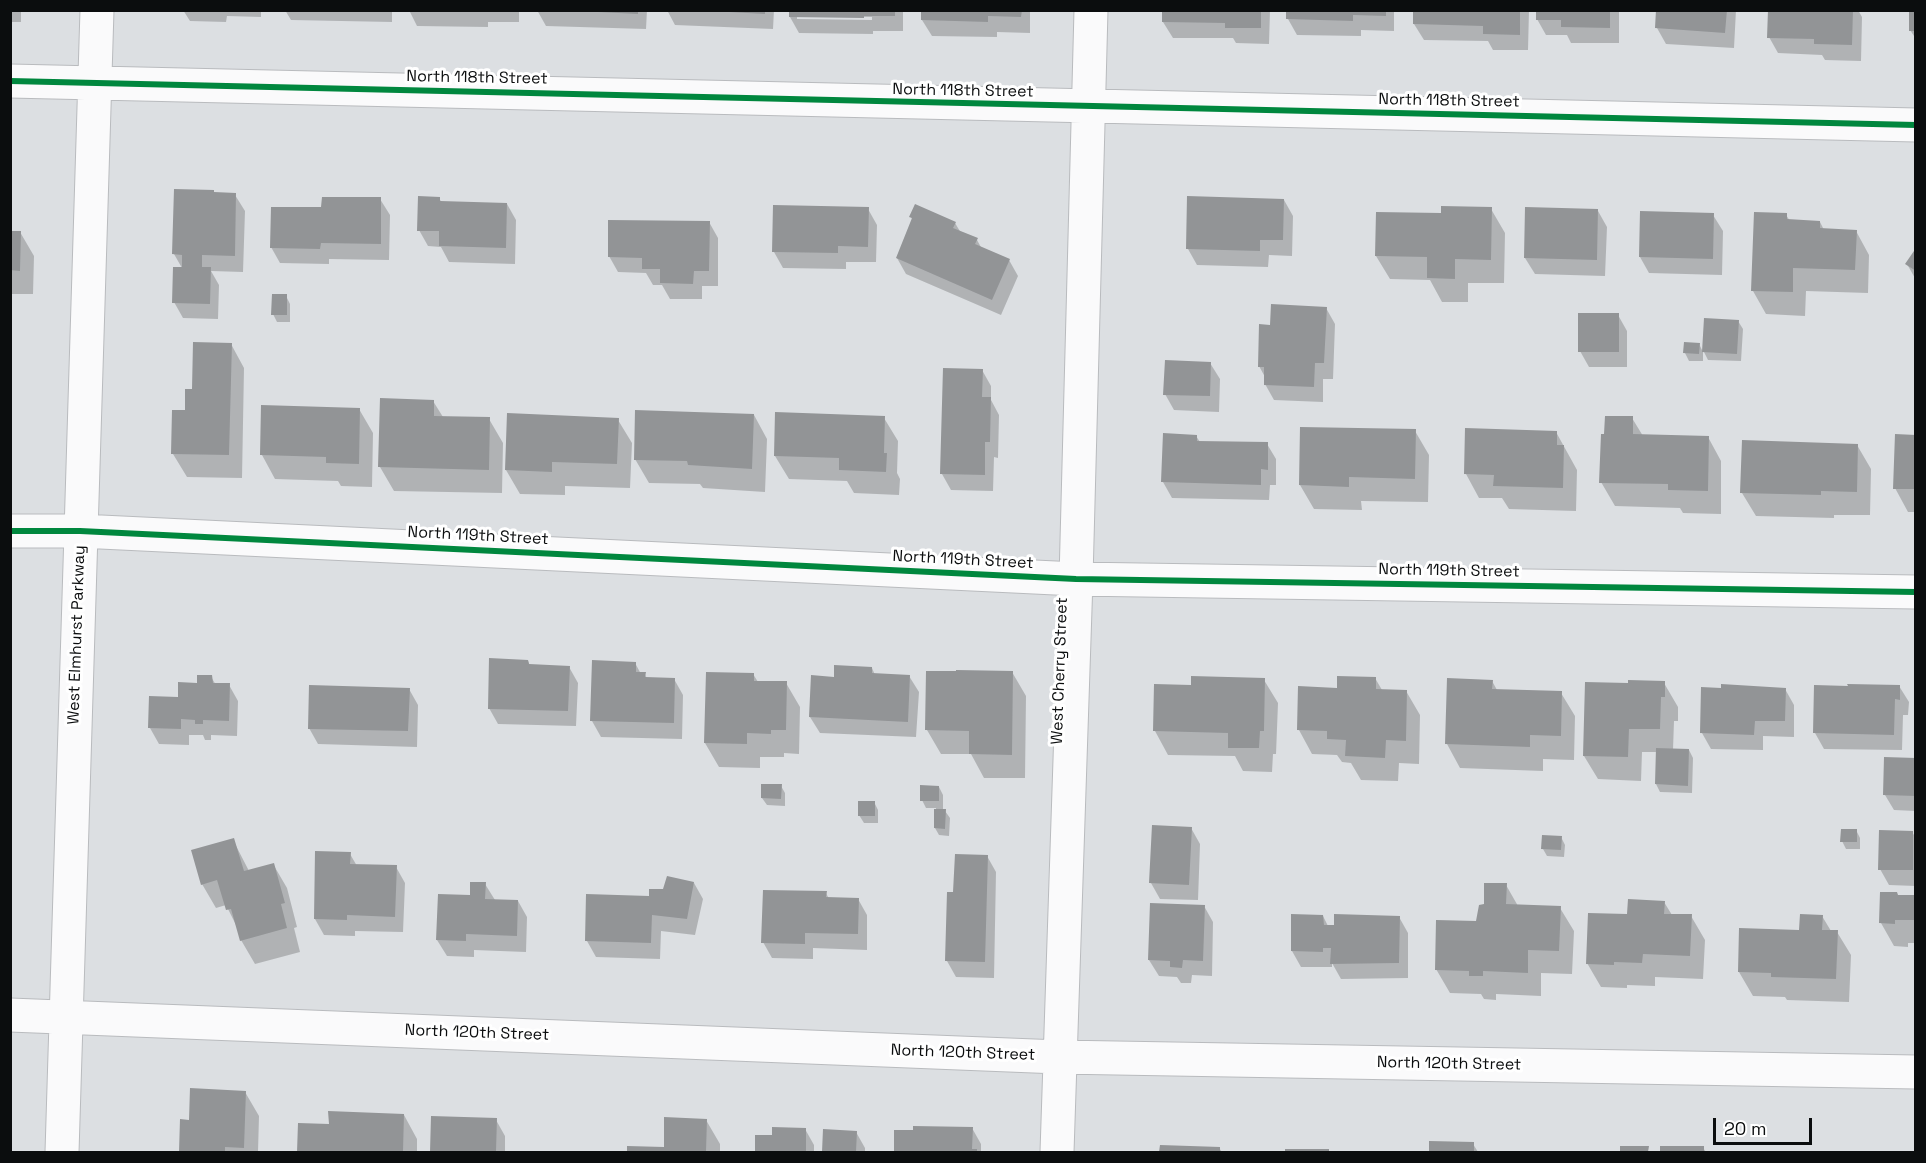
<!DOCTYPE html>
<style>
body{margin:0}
#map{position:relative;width:1926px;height:1163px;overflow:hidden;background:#dcdfe2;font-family:"Space Grotesk",sans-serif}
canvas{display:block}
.frame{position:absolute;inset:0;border:12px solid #0b0d0e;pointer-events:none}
.scale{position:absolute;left:1713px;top:1118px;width:99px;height:27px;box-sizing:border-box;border:3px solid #0b0d0e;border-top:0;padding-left:8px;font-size:18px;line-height:21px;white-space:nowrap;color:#0b0d0e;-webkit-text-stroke:4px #fff;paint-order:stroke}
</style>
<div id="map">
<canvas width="1926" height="1163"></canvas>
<div class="frame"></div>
<div class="scale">20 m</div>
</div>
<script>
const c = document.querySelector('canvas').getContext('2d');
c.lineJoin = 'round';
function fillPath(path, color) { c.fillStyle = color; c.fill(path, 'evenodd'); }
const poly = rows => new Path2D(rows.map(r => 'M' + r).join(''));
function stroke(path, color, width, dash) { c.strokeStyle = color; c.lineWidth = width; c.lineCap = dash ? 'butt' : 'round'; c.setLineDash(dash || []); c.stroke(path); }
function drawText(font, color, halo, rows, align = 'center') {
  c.font = font + ' "Space Grotesk",sans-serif'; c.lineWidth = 6; c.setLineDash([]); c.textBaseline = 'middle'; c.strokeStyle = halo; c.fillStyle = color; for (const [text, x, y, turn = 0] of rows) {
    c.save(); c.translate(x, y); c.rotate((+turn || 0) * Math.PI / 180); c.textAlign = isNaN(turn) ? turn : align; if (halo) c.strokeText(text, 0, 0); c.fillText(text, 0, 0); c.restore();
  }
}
const shadow = poly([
 [10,10,21,10,21,22,10,22],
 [183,10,261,10,261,17,227,16,226,22,190,21],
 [285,10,392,10,392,22,291,20],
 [409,10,519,10,519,22,488,22,488,27,417,26],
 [537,10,647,10,646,29,546,26],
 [667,10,774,10,773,29,675,25],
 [790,10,903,10,903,31,873,31,873,34,799,33,790,17],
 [797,16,872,17,872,20,797,19],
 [923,10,1030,10,1030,33,997,32,997,37,932,36,922,20],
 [1164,10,1270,10,1269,44,1236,43,1233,38,1173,38,1163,22],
 [1288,10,1394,10,1394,31,1361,30,1361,36,1297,35,1288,19],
 [1415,10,1529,10,1528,50,1493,50,1488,41,1424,40,1414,24],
 [1537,10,1619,10,1619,43,1571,43,1567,35,1546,35,1537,19],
 [1658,10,1736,10,1734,48,1666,44,1657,28],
 [1770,10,1858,10,1862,17,1861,61,1825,60,1822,55,1778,53,1769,37],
 [1916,10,1916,39,1910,30],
 [213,191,215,194,235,195,245,211,243,272,211,271,219,285,218,319,183,318,174,302,182,268,174,254],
 [380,199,390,215,389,260,329,259,329,264,280,263,271,247,323,209],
 [439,199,442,202,507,204,516,220,515,264,449,262,441,247,428,246,419,230],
 [1284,200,1293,216,1292,256,1269,255,1268,267,1197,265,1188,249],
 [868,209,877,225,876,262,846,262,846,269,783,268,774,252],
 [1491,209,1505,233,1504,283,1468,283,1468,302,1442,302,1430,280,1390,279,1376,256,1443,215],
 [1598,211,1607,227,1605,276,1535,274,1525,258],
 [1713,215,1723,231,1722,275,1649,273,1640,257],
 [1786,215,1790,221,1820,222,1824,230,1856,231,1869,255,1868,293,1806,291,1805,316,1766,314,1753,291],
 [911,217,955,223,961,233,977,240,982,249,1009,260,1018,276,1001,315,906,274,897,258,913,221],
 [709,222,718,238,718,286,702,286,702,299,670,299,662,285,653,285,646,273,618,272,609,256],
 [10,232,20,232,34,256,33,294,10,294],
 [1916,251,1916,280,1907,264],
 [286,296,290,304,290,322,277,322,273,314],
 [1326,308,1335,324,1333,379,1323,379,1323,402,1274,400,1265,384,1265,377,1259,366,1271,326],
 [1618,315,1627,331,1627,367,1589,367,1580,351],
 [1738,321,1743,329,1741,361,1708,360,1704,352],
 [231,344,244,368,242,478,187,477,173,454,186,412,193,391],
 [1699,344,1703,352,1703,361,1689,361,1685,353],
 [1210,363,1220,379,1219,412,1174,410,1165,394],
 [982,370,991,386,991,400,999,415,998,458,994,457,993,491,951,490,942,474],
 [433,401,443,417,489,419,503,443,502,493,394,491,380,467],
 [359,409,373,433,372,487,341,486,338,481,275,479,262,455],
 [754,415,767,439,765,492,703,488,700,484,649,483,635,459],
 [884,418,898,441,897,473,900,479,899,495,854,493,847,481,789,479,775,456],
 [1632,418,1643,436,1708,437,1721,461,1721,514,1683,513,1680,508,1615,506,1601,482],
 [618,420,632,443,630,488,565,486,565,495,520,494,506,470],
 [1415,431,1429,455,1428,502,1361,501,1362,510,1314,509,1300,485],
 [1556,432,1577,470,1576,511,1509,509,1502,498,1479,498,1466,474],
 [1196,436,1200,442,1267,444,1276,459,1276,485,1270,485,1269,500,1172,498,1163,482],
 [1916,436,1916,512,1908,512,1895,488],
 [1857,445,1871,469,1870,515,1834,515,1834,518,1756,516,1742,493],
 [528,661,530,666,569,667,578,683,576,726,498,724,489,708],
 [635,663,641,674,645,674,647,679,674,679,683,695,682,739,601,737,592,721],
 [872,668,875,675,909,676,919,692,916,737,820,733,810,717,835,678],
 [1012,672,1026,696,1025,778,984,778,971,754,941,754,927,730],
 [753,674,758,682,786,683,800,707,799,754,784,753,784,757,760,757,760,768,719,767,705,743],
 [211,677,216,685,229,685,238,701,237,736,211,735,211,740,205,740,203,735,189,735,189,745,159,744,150,728,179,698],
 [1375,678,1382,690,1406,691,1420,715,1419,764,1399,763,1398,781,1361,780,1351,763,1342,762,1337,755,1312,754,1299,730,1338,689],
 [1264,680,1278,703,1276,754,1273,754,1272,772,1243,771,1235,756,1168,755,1155,731,1192,687],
 [1492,681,1497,690,1561,693,1575,716,1574,760,1543,759,1543,771,1460,768,1447,744],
 [1586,683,1664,683,1678,707,1678,721,1674,721,1673,750,1689,750,1693,758,1692,793,1660,792,1656,784,1657,752,1642,752,1641,781,1598,779,1584,756],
 [1899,686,1909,702,1908,715,1903,715,1902,750,1824,749,1815,733],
 [409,689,418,705,417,747,318,744,309,728],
 [1702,689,1785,689,1794,705,1794,737,1763,736,1763,750,1711,749,1702,733],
 [10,692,12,694,12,734,10,734],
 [1916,759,1916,811,1894,810,1885,795],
 [781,786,785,793,785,806,767,805,762,798],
 [939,787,943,795,943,811,945,811,950,818,949,836,939,835,935,828,936,808,926,808,922,800],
 [874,802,878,810,878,823,864,823,859,815],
 [1191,828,1200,844,1198,900,1160,899,1151,883],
 [1856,830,1860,838,1860,849,1846,849,1842,841],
 [1912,832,1916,838,1916,886,1889,885,1880,869],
 [1561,837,1565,845,1564,857,1547,856,1543,849],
 [233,840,249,871,273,864,287,888,297,927,294,928,300,952,255,964,241,940,238,929,226,905,216,908,202,884],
 [350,854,357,866,396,867,405,883,403,932,355,931,355,936,324,935,315,919],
 [987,856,996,872,994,978,956,977,947,961,955,893],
 [694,883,703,899,695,935,661,931,660,959,596,957,587,941,664,891],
 [485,884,495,900,518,901,527,917,526,952,474,950,474,957,447,956,437,940,471,896],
 [1506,885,1518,906,1560,908,1574,931,1572,974,1541,973,1541,996,1496,994,1496,1000,1484,999,1481,994,1450,993,1436,969,1477,923],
 [826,893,829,899,858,899,867,915,867,950,813,948,813,959,772,958,763,942],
 [1898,896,1916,897,1916,943,1908,943,1908,947,1894,946,1881,923],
 [1664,902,1672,915,1691,916,1705,940,1703,979,1655,977,1655,986,1627,985,1627,988,1601,987,1587,963,1629,916],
 [1204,906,1213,922,1212,976,1192,975,1191,983,1181,983,1177,977,1159,976,1149,960],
 [1323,916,1328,926,1399,917,1408,933,1408,978,1341,979,1332,963,1332,967,1301,967,1292,951],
 [1822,916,1831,931,1837,932,1851,955,1849,1002,1787,1000,1785,997,1753,996,1739,972],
 [245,1092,259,1116,258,1152,180,1152,182,1121,191,1121],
 [404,1115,417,1139,417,1152,298,1152,299,1125,330,1125],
 [433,1118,496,1120,505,1136,505,1152,432,1152],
 [706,1120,720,1144,720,1152,628,1152,628,1147,665,1149],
 [972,1128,981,1144,981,1152,895,1152,896,1132],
 [805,1129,814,1145,814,1152,757,1152,757,1136,773,1136],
 [824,1131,856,1132,865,1148,865,1152,823,1152],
 [1431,1143,1473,1144,1478,1152,1430,1152],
 [1161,1146,1219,1148,1222,1152,1161,1152],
 [1662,1148,1703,1148,1706,1152,1662,1152],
 [1287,1150,1328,1151,1329,1152,1287,1152]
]);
const building = poly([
 [598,10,638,10,638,14,598,12],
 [729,10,765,10,765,14,729,12],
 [789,10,895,10,895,16,864,16,864,18,789,17],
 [921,10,1022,10,1021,17,988,16,988,22,921,20],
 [1162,10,1261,10,1261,28,1225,28,1225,23,1162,22],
 [1286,10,1386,10,1386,16,1353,15,1353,21,1286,19],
 [1413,10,1520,10,1520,35,1483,34,1483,26,1413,24],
 [1536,10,1610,10,1610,28,1561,27,1561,20,1536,20],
 [1656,10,1727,10,1725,33,1655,28],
 [1768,10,1853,10,1852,45,1814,44,1814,39,1767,38],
 [1909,10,1916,10,1916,31,1909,31],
 [174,189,214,190,214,192,236,193,235,256,202,255,202,267,211,267,210,304,172,303,173,267,182,267,182,255,172,254],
 [418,196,440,197,440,201,507,203,506,248,439,246,439,231,417,231],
 [1187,196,1284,199,1283,240,1260,240,1260,251,1186,249],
 [322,197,381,197,381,244,321,243,320,249,270,248,271,207,321,207],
 [915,204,956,222,953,228,978,238,975,244,1010,259,992,300,896,258,912,218,909,217],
 [773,205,869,207,868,247,838,246,838,253,772,252],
 [1441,206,1492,207,1491,260,1455,259,1455,279,1427,278,1427,257,1375,256,1376,212,1441,213],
 [1525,207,1598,209,1597,260,1524,258],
 [1640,211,1714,213,1713,259,1639,257],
 [1754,212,1787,213,1787,219,1820,221,1820,228,1857,230,1855,270,1793,268,1793,292,1751,291],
 [608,220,710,221,709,271,694,271,693,284,660,283,660,269,642,269,642,258,608,257],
 [10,231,21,231,20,271,10,270],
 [1916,248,1916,271,1905,264],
 [272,294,287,294,287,315,271,315],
 [1271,304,1327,307,1324,363,1315,363,1314,387,1264,385,1264,367,1258,367,1259,324,1270,325],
 [1578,313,1619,313,1619,352,1578,352],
 [1704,318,1739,320,1737,354,1702,352],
 [193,342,232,343,229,455,171,454,172,410,185,410,185,389,192,389],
 [1684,342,1700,343,1699,354,1683,353],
 [1165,360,1211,362,1210,396,1163,395],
 [943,368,983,369,982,397,991,397,990,442,985,442,985,475,940,474],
 [380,398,434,400,434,416,490,417,489,470,378,467],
 [261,405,360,408,359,464,326,463,326,457,260,455],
 [635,410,754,414,752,469,688,465,687,461,634,460],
 [775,412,885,416,884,453,887,453,886,472,839,470,839,458,774,456],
 [507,413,619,418,617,464,552,462,552,472,505,470],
 [1605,416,1633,416,1633,434,1709,436,1708,491,1668,490,1668,484,1599,483,1601,434,1604,434],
 [1300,427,1416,429,1415,479,1349,477,1349,487,1299,485],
 [1465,428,1557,431,1557,445,1564,445,1563,488,1493,486,1494,475,1464,474],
 [1163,433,1197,435,1197,441,1268,442,1268,470,1261,469,1261,485,1161,482],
 [1895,434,1916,435,1916,489,1893,489],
 [1742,440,1858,444,1857,492,1821,491,1821,495,1740,493],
 [489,658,528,660,529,664,570,666,568,711,488,709],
 [592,660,636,662,636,672,646,672,645,677,675,678,674,723,590,721],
 [834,665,872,667,872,673,910,675,908,722,809,717,811,675,834,677],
 [956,670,1013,671,1012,755,969,754,969,731,925,730,926,671,956,671],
 [706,672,754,673,754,681,787,681,786,730,771,730,771,734,747,733,747,744,704,743],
 [197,675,212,675,213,683,230,683,229,721,203,720,203,724,195,724,195,720,181,719,181,729,148,728,149,696,178,697,178,682,197,683],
 [1191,676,1265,678,1264,731,1260,731,1259,748,1228,748,1228,733,1153,731,1154,684,1191,685],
 [1337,676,1376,677,1376,689,1407,690,1406,741,1386,740,1385,758,1345,756,1346,740,1327,739,1327,731,1297,730,1298,686,1337,688],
 [1447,678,1493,680,1492,689,1562,691,1561,736,1530,735,1530,747,1445,744],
 [1628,680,1665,681,1665,697,1661,697,1660,729,1629,729,1628,757,1583,756,1585,682,1628,683],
 [1721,684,1786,688,1785,721,1755,721,1754,735,1700,733,1701,687,1721,688],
 [1847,684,1900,685,1900,700,1895,699,1894,735,1813,733,1814,685,1848,686],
 [309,685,410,688,408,731,308,729],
 [1656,748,1689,749,1688,786,1655,784],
 [1884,757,1916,758,1916,796,1883,795],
 [761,784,782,784,781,799,761,798],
 [920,785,939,786,939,801,920,801],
 [858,801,875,801,875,816,858,816],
 [934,809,946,809,945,829,934,828],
 [1152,825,1192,827,1189,885,1149,883],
 [1841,829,1857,829,1857,842,1840,842],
 [1879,830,1913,831,1913,870,1878,870],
 [1542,835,1562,836,1561,850,1541,849],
 [234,838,244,871,274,863,285,903,281,904,287,928,240,941,231,909,226,910,217,880,201,885,191,850],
 [315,851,351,852,350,864,397,865,395,917,347,915,347,920,314,919],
 [955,854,988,855,985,962,945,961,947,892,953,892],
 [667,876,694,882,687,919,652,915,651,943,585,941,586,894,649,896,649,889,663,889],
 [470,882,486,882,485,899,518,900,517,936,466,934,466,941,436,940,438,894,470,895],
 [1484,883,1507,883,1506,904,1561,906,1559,951,1528,950,1528,973,1483,971,1483,976,1469,976,1469,971,1435,970,1436,920,1476,921,1479,905,1484,904],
 [763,890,827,891,826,897,859,898,858,934,805,933,805,944,761,943],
 [1880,892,1897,892,1898,895,1916,895,1916,920,1895,920,1895,924,1879,923],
 [1628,899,1665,901,1664,914,1692,914,1690,956,1643,954,1642,963,1614,962,1614,965,1586,964,1588,913,1627,914],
 [1150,903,1205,905,1203,961,1183,960,1182,968,1170,967,1170,961,1148,960],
 [1291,914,1323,915,1324,925,1334,925,1334,914,1400,916,1399,963,1330,964,1331,948,1323,948,1323,952,1291,951],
 [1800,914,1823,915,1822,930,1838,930,1836,979,1771,977,1771,973,1738,972,1739,928,1799,930],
 [190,1088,246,1091,244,1148,225,1147,225,1152,179,1152,180,1119,189,1120],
 [328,1111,404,1114,403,1152,297,1152,298,1123,329,1124],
 [431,1116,497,1118,496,1152,430,1152],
 [664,1117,707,1119,706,1152,627,1152,627,1146,664,1147],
 [913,1126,973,1127,972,1149,977,1149,977,1152,894,1152,894,1130,913,1130],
 [772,1127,806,1128,806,1152,755,1152,755,1135,772,1135],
 [823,1129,857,1131,856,1152,822,1152],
 [1429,1141,1474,1142,1474,1152,1429,1152],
 [1160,1145,1220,1147,1220,1152,1159,1152],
 [1620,1146,1649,1146,1648,1152,1620,1152],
 [1660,1146,1704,1146,1704,1152,1660,1152],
 [1285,1149,1329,1149,1329,1152,1285,1152]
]);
const street = poly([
 [10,81,1916,125],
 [10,531,80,531,1076,579,1916,592],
 [10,1015,1059,1057,1916,1072],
 [62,1152,97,10],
 [1057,1152,1076,579,1091,10]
]);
const cycleway = poly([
 [10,81,1916,125],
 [10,531,80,531,1076,579,1916,592]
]);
const streetNames = [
 ["North 118th Street",477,78,1],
 ["North 118th Street",963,91,1],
 ["North 118th Street",1449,101,1],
 ["North 119th Street",478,536,3],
 ["North 119th Street",963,560,3],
 ["North 119th Street",1449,571,1],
 ["West Elmhurst Parkway",77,635,-88],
 ["West Cherry Street",1060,671,-88],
 ["North 120th Street",477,1033,2],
 ["North 120th Street",963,1053,2],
 ["North 120th Street",1449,1064,1]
];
fillPath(shadow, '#0003');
fillPath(building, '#929496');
stroke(street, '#b9bbbe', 35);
stroke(street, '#fafafb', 33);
stroke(cycleway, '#00873e', 6);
drawText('16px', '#0b0d0e', '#fff', streetNames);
</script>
